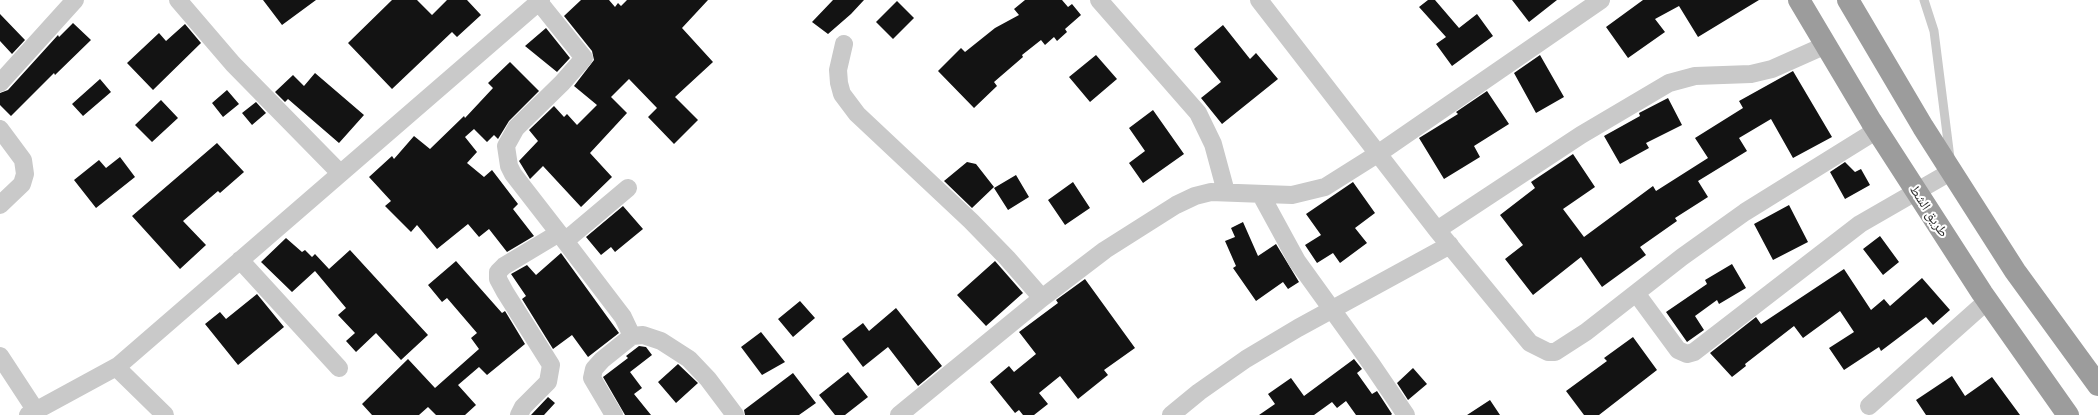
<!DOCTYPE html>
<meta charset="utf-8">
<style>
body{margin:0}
canvas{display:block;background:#fff}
</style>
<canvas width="2098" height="415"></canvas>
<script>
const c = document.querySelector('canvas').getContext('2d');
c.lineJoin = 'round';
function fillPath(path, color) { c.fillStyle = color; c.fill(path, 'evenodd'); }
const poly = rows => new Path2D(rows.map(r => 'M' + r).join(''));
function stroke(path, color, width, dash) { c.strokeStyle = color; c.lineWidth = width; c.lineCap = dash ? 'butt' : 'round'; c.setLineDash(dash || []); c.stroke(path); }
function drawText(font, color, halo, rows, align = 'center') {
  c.font = font + ' Lato,"Noto Naskh Arabic",sans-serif'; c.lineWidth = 4; c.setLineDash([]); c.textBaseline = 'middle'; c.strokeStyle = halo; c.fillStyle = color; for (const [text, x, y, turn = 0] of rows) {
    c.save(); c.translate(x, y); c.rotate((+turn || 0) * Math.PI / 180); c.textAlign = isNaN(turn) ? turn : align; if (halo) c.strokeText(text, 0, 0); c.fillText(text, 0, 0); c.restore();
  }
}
const building = poly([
 [263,0,316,0,282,25],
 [392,0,417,0,432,15,447,0,467,0,481,15,457,37,452,32,392,89,348,43],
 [581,0,609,0,615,7,618,3,621,6,627,0,708,0,682,28,713,62,675,97,698,120,674,144,648,117,657,108,629,79,611,97,627,113,590,153,612,177,581,207,543,166,530,179,519,161,538,141,529,130,554,106,564,117,567,114,577,125,597,105,574,86,594,60,592,51,564,16],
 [833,0,864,0,851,14,828,34,812,22],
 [1025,0,1062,0,1068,7,1072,4,1081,15,1065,29,1067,32,1057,41,1054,37,1045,45,1041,40,1022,55,1023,57,994,82,997,86,974,108,938,71,961,48,965,52,995,28,1019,15,1014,9],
 [1428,0,1435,0,1459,28,1477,14,1493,36,1452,66,1436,44,1446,37,1419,7],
 [1512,0,1557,0,1529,22],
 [1643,0,1759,0,1698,37,1679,6,1655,19,1665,32,1628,58,1606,27],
 [897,1,914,18,893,39,876,22],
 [0,14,25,40,12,54,0,41],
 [73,23,91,40,55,75,54,73,11,116,0,105,0,93,8,90,58,35,59,37],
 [185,24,201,43,153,90,127,63,159,33,166,41],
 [1223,25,1250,59,1256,53,1278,79,1222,124,1201,98,1221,82,1194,49],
 [546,28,570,58,557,72,525,46],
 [1096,55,1117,79,1090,102,1069,77],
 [1540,55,1564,97,1536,113,1514,73],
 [510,62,539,91,509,121,498,139,494,135,487,142,474,129,465,137,477,152,467,163,484,177,492,170,518,204,513,209,534,236,507,252,489,229,479,237,468,224,437,249,417,225,411,232,385,206,391,201,369,177,392,156,394,159,414,136,430,149,464,116,465,118,493,88,488,83],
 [1793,71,1832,137,1793,158,1771,119,1739,138,1747,151,1698,181,1708,197,1675,218,1677,221,1640,247,1646,255,1602,287,1581,257,1533,295,1505,259,1523,245,1500,215,1535,188,1531,182,1573,154,1595,187,1563,209,1584,237,1653,186,1656,191,1708,158,1695,138,1743,108,1739,101],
 [315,73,364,115,339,143,288,99,285,102,275,92,293,75,304,86],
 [100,79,111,92,83,116,72,104],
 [227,90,239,104,223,117,212,103],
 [1487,91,1509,124,1474,146,1480,157,1444,179,1419,138,1458,114,1456,112],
 [1668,98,1682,125,1646,143,1649,148,1620,164,1604,136,1640,116,1639,113],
 [161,100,178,118,152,142,135,125],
 [256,102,266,113,252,125,242,113],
 [1153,110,1184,154,1143,183,1129,163,1145,151,1129,128],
 [217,143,244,172,220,193,218,191,183,221,206,245,180,269,132,216],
 [120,157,135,177,96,208,74,180,99,160,106,168],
 [967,162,976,164,994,187,972,208,944,181],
 [1845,162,1855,172,1861,169,1870,185,1845,199,1830,172],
 [1016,175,1029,197,1008,210,994,188],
 [1073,182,1090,208,1065,225,1048,200],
 [1353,182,1375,213,1355,228,1367,243,1340,263,1333,253,1317,263,1305,245,1321,235,1306,214],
 [1789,205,1808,242,1773,260,1754,224],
 [623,206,643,229,615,252,611,247,601,255,586,237],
 [1243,222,1258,256,1276,244,1299,282,1288,289,1283,282,1256,301,1233,268,1236,266,1225,241,1235,237,1231,228],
 [1880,236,1899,262,1883,275,1863,249],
 [286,238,302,252,305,250,312,257,315,254,329,269,350,250,428,335,401,360,376,333,356,352,346,341,355,333,338,315,346,308,315,271,292,292,261,262],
 [561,253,619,333,588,357,572,335,553,349,522,299,526,296,511,274,527,265,536,275],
 [456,261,502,313,505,311,525,344,487,375,479,367,458,385,476,405,465,415,436,415,428,407,419,415,372,415,362,404,408,359,435,388,479,349,471,338,477,333,447,298,442,302,428,285],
 [995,261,1023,293,986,326,957,295],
 [1732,264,1746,288,1719,304,1717,300,1695,316,1704,330,1687,342,1666,312,1707,284,1705,280],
 [1844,269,1871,310,1884,299,1890,306,1922,278,1950,310,1933,325,1926,317,1881,351,1879,347,1844,370,1829,348,1854,332,1840,311,1803,338,1794,326,1745,364,1746,366,1732,377,1710,353,1756,317,1761,324],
 [1085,279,1135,348,1104,370,1108,375,1078,399,1060,376,1039,393,1048,404,1034,415,1023,415,1019,410,1015,413,990,382,1009,366,1014,372,1036,354,1019,332,1058,303,1056,300],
 [257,294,284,327,238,365,205,324,220,312,226,319],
 [800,301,815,318,793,337,778,319],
 [896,308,942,366,918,386,888,347,863,367,842,339,863,323,869,331],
 [761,332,785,362,762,375,741,347],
 [1633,337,1657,370,1599,415,1584,415,1566,391,1607,361,1604,358],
 [639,346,646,347,652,355,630,372,642,388,634,394,651,415,625,415,603,377,628,358,626,356],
 [1354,359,1362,369,1357,373,1372,394,1377,391,1392,414,1391,415,1356,415,1346,401,1337,408,1332,402,1314,415,1259,415,1275,404,1268,394,1291,378,1304,396],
 [678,364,698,383,676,403,658,382],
 [1413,368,1427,384,1408,400,1397,383],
 [848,372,868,397,845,415,835,415,819,395],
 [793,373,816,403,799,415,745,415,744,410],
 [1952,376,1965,396,1992,377,2020,415,1926,415,1916,400],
 [548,397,555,403,544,415,531,415],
 [1490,400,1500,415,1467,415]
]);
const service = poly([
 [1924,0,1934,31,1950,158]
]);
const minor = poly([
 [178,0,233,64,340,173],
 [1099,0,1198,113,1213,144,1226,192],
 [1259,0,1437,230,1530,343,1548,352,1555,352,1586,332,1636,293],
 [539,2,584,58,562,83,516,128,506,146,509,166,513,174,565,241],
 [844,44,838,70,839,83,842,94,857,114,971,221,1007,258,1042,298],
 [0,83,75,0],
 [0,129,23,160,25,174,22,184,0,205],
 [1877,130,1745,212,1682,257,1636,293,1678,350,1687,354,1694,352,1860,224,1952,171],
 [628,188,565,241,623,317,632,336],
 [1261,195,1297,261,1372,365,1406,415],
 [1437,230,1581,135,1669,83,1695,76,1751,74,1772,69,1826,45],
 [240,260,339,368],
 [0,356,36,411],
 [116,367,165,415],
 [1869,406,1987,301],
 [28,415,118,366,541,0],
 [519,415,523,407,548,382,551,365,505,292,498,279,498,272,504,266,559,233],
 [614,415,592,378,594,369,602,360,632,336,643,335,661,341,689,359,708,379,735,415],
 [899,415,1042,298,1105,250,1176,205,1195,196,1211,192,1292,195,1325,187,1379,153,1601,0],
 [1171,415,1199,392,1246,359,1298,328,1450,245]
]);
const trunk = poly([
 [1799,0,1871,121,1982,293,2068,415],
 [1848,0,1923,127,2015,271,2098,385]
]);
const streetNames = [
 ["طريق الشط",1929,211,57]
];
fillPath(building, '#131313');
stroke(service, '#c9c9c9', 9);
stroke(minor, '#c9c9c9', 18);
stroke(trunk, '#9c9c9c', 22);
drawText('14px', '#2c2c2c', '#fff', streetNames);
</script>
